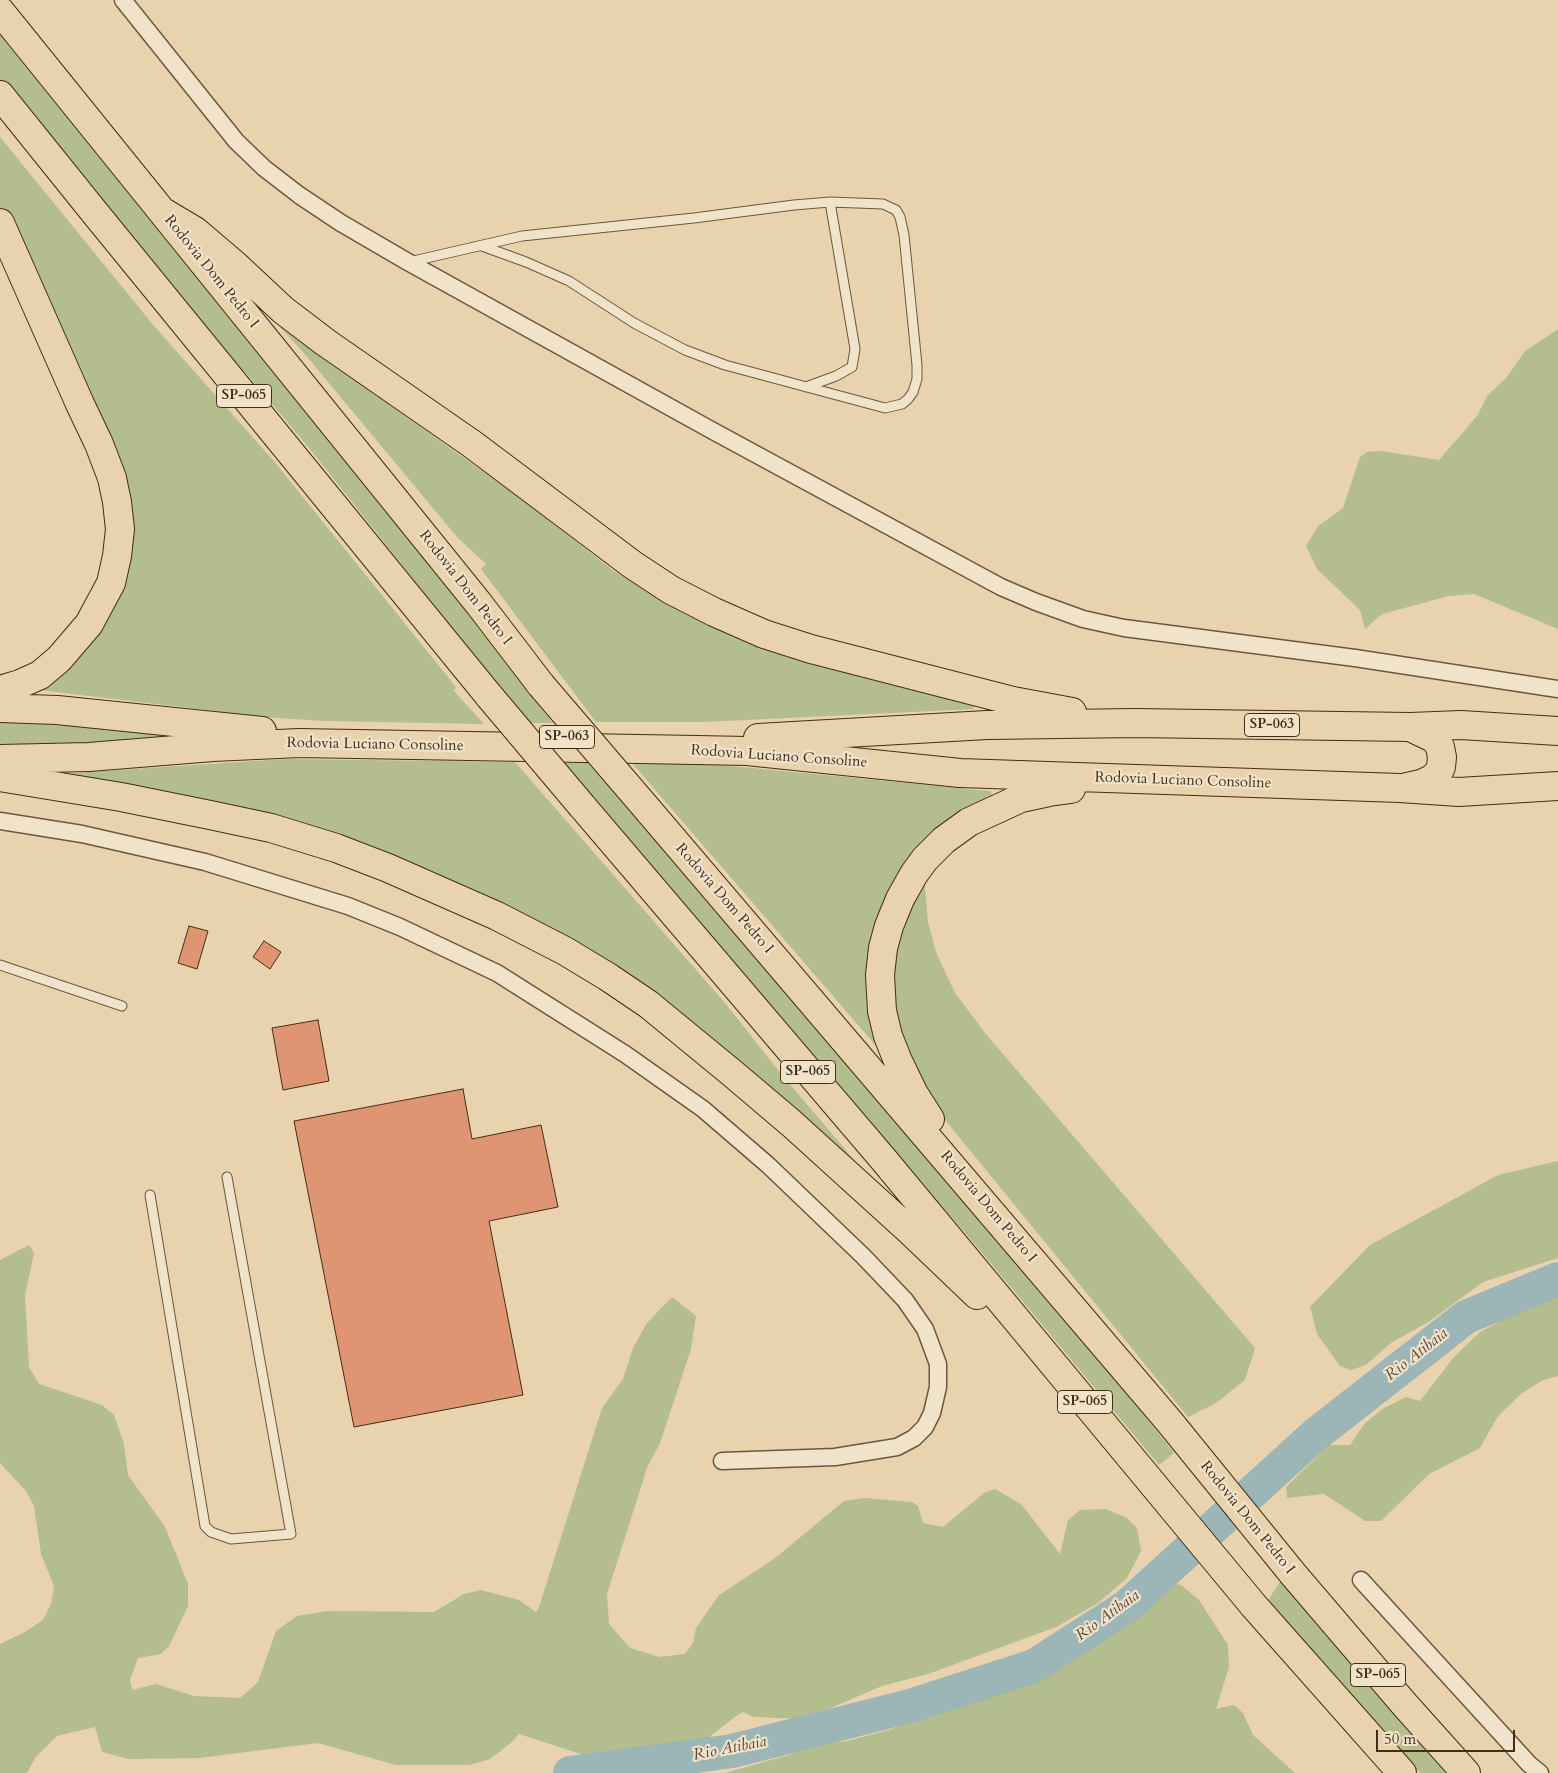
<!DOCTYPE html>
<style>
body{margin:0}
#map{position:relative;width:1558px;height:1773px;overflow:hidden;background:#e9d2ae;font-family:Cardo,serif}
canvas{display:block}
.scale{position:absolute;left:1376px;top:1730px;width:139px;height:22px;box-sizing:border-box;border:2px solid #432d19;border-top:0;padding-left:6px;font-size:15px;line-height:18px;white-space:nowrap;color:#432d19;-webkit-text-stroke:4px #f1e2ca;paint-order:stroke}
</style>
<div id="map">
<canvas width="1558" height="1773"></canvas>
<div class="scale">50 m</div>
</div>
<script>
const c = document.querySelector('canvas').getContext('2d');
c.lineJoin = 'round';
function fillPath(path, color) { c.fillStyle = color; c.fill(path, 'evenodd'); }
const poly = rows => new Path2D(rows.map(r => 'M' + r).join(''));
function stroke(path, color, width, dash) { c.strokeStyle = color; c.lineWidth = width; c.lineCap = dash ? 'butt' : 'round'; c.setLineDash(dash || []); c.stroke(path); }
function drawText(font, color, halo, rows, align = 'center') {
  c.font = font + ' Cardo,serif'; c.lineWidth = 4.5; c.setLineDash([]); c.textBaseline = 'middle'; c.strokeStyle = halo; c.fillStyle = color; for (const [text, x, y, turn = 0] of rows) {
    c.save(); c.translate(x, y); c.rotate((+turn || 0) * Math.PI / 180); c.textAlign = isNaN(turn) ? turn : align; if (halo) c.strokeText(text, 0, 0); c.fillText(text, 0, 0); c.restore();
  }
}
const green = poly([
 [0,33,259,355,347,457,528,686,527,691,553,723,528,723,309,448,246,373,235,369,0,79],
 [0,137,154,326,273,460,456,687,454,691,484,724,324,721,264,717,31,689,99,621,114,460,0,208],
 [279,326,520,498,614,571,687,615,696,614,973,701,974,709,705,722,596,722,481,569,486,564,457,537,303,352],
 [1558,329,1558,629,1474,594,1449,596,1382,614,1365,629,1360,610,1317,569,1306,546,1318,526,1343,508,1360,457,1367,452,1381,451,1439,460,1477,416,1488,395,1507,377,1525,351],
 [0,715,93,720,205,741,0,752],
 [286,759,515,762,725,1003,782,1075,861,1168,857,1171,494,904,63,779,73,773],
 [587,762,687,872,825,1040,988,1228,1128,1394,1174,1453,1159,1465,973,1242,811,1057,667,884,561,763],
 [632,763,721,765,990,791,994,797,906,873,884,1055],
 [924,877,928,922,936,952,955,993,985,1033,1255,1348,1245,1380,1216,1403,1188,1417,941,1115,922,1090,899,1034,890,980,899,927],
 [1558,1161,1558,1258,1483,1282,1430,1321,1391,1343,1366,1365,1351,1370,1340,1366,1317,1334,1310,1307,1370,1245,1498,1175],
 [29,1245,34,1253,25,1295,29,1367,39,1384,102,1405,114,1415,124,1444,128,1475,165,1527,188,1584,188,1606,169,1646,161,1654,138,1658,130,1680,132,1690,156,1684,194,1696,240,1698,258,1682,276,1631,297,1616,328,1611,434,1612,464,1594,481,1590,519,1600,536,1612,539,1607,602,1408,623,1379,633,1348,647,1323,672,1297,696,1316,691,1349,660,1443,647,1468,607,1594,609,1624,630,1648,660,1657,685,1654,693,1643,696,1628,719,1595,774,1559,844,1501,864,1498,912,1502,918,1506,923,1523,943,1527,984,1493,995,1489,1021,1504,1060,1554,1068,1520,1080,1510,1106,1509,1127,1518,1137,1528,1141,1551,1127,1578,1098,1603,1056,1627,928,1674,882,1686,805,1719,753,1717,743,1712,736,1716,704,1741,699,1743,698,1747,696,1743,642,1756,605,1762,519,1734,512,1742,490,1759,470,1765,396,1765,318,1743,199,1758,129,1759,102,1752,95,1727,57,1736,35,1758,27,1773,0,1773,0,1644,25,1632,43,1620,51,1604,54,1586,41,1554,34,1506,26,1491,0,1463,0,1260],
 [1558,1292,1558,1376,1543,1380,1521,1394,1498,1416,1480,1448,1429,1474,1381,1521,1365,1521,1324,1494,1287,1498,1286,1487,1329,1445,1350,1445,1365,1423,1384,1408,1406,1397,1420,1401,1454,1357,1480,1332,1543,1298],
 [1282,1579,1452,1773,1420,1773,1349,1695,1268,1600],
 [1172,1583,1181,1585,1199,1600,1228,1645,1229,1667,1216,1709,1234,1705,1243,1713,1253,1735,1295,1773,725,1773,792,1754,796,1747,847,1741,892,1729,940,1710,996,1677,1068,1657,1133,1615]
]);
const river = poly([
 [570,1773,732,1751,910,1706,1034,1666,1126,1607,1315,1435,1466,1317,1558,1279]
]);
const building = poly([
 [189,926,208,931,197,969,178,963,189,926],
 [264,941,281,952,270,969,253,957,264,941],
 [318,1020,329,1081,283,1090,272,1028,318,1020],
 [463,1089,472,1139,541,1125,558,1207,489,1221,523,1395,354,1427,294,1121,463,1089]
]);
const lane = poly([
 [409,262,522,236,694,218,794,205,830,202,883,204,896,210,900,217,904,235,917,365,917,379,913,392,908,399,902,404,885,408,725,365,685,350,634,323,569,281,526,262,482,246],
 [806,387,836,376,852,367,855,349,830,202],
 [0,965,122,1006],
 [150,1195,205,1526,211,1532,231,1539,291,1534,227,1177]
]);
const street = poly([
 [123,0,236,141,264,168,299,195,341,223,408,262,713,431,1001,587,1036,602,1083,619,1124,628,1355,658,1558,689],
 [0,821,82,834,205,862,348,906,400,927,497,973,625,1054,703,1109,768,1165,863,1256,905,1300,925,1329,938,1364,938,1387,932,1413,925,1427,914,1438,897,1447,835,1457,722,1461],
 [1361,1580,1529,1764,1540,1773]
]);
const highway = poly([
 [0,11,479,604,541,685],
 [0,95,95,213,490,697],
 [163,212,195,231,236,266,283,310,325,342,472,444,633,565,671,590,714,612,764,634,811,649,1013,701,1072,712],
 [0,223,80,404,99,444,112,478,117,502,120,529,117,556,111,583,89,624,59,659,40,675,20,684,0,690],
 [0,708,57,710,262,731],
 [758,738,987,725,1135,723,1410,727,1461,725,1558,731],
 [0,759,89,757,213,747,299,743,696,750,747,751,960,773,1400,788,1459,792,1558,786],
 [0,777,121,797,210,815,271,828,336,848,388,868,497,916,565,951,608,977,648,1004,732,1073,791,1123,910,1231,977,1295],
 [1407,787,1421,784,1432,779,1438,773,1441,767,1442,757,1440,747,1435,739,1410,727],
 [582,806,884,1160,1254,1606,1402,1773],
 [649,811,1168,1420,1293,1574,1405,1705,1466,1773],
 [930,1119,914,1094,898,1061,888,1036,882,1011,880,975,883,948,889,926,900,899,914,874,925,859,944,840,969,822,1021,798,1049,792,1071,789]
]);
const highwayBridge = poly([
 [541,685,649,811],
 [490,697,582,806]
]);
const shields = [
 [244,396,55],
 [1272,725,55],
 [567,737,55],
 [808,1072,55],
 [1085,1402,55],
 [1378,1675,55]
];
const shieldNames = [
 ["SP-065",244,396],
 ["SP-063",1272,725],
 ["SP-063",567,737],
 ["SP-065",808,1072],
 ["SP-065",1085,1402],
 ["SP-065",1378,1675]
];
const streetNames = [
 ["Rodovia Dom Pedro I",211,272,51],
 ["Rodovia Dom Pedro I",465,588,52],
 ["Rodovia Luciano Consoline",375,745,1],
 ["Rodovia Luciano Consoline",779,757,4],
 ["Rodovia Luciano Consoline",1183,781,2],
 ["Rodovia Dom Pedro I",724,899,49],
 ["Rodovia Dom Pedro I",988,1207,50],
 ["Rodovia Dom Pedro I",1247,1518,51]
];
const waterNames = [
 ["Rio Atibaia",1417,1355,-38],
 ["Rio Atibaia",1108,1616,-36],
 ["Rio Atibaia",730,1749,-11]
];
fillPath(green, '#b3bd8d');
stroke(river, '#9cb5b6', 34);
fillPath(building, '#df9572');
stroke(building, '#432d19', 1);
stroke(lane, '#6c563e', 11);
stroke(street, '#6c563e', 19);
stroke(highway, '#432d19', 30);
stroke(lane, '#f1e2ca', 9);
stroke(street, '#f1e2ca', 16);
stroke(highway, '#e9d2ae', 28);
stroke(highwayBridge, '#432d19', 30, []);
stroke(highwayBridge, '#e9d2ae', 28);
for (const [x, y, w] of shields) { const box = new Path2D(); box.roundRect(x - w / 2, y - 11.5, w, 23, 4); c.fillStyle = '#f1e2ca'; c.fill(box); stroke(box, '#432d19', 1); }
drawText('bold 14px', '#432d19', null, shieldNames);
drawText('15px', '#432d19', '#f1e2ca', streetNames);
drawText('italic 16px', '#554838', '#f1e2ca', waterNames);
</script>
